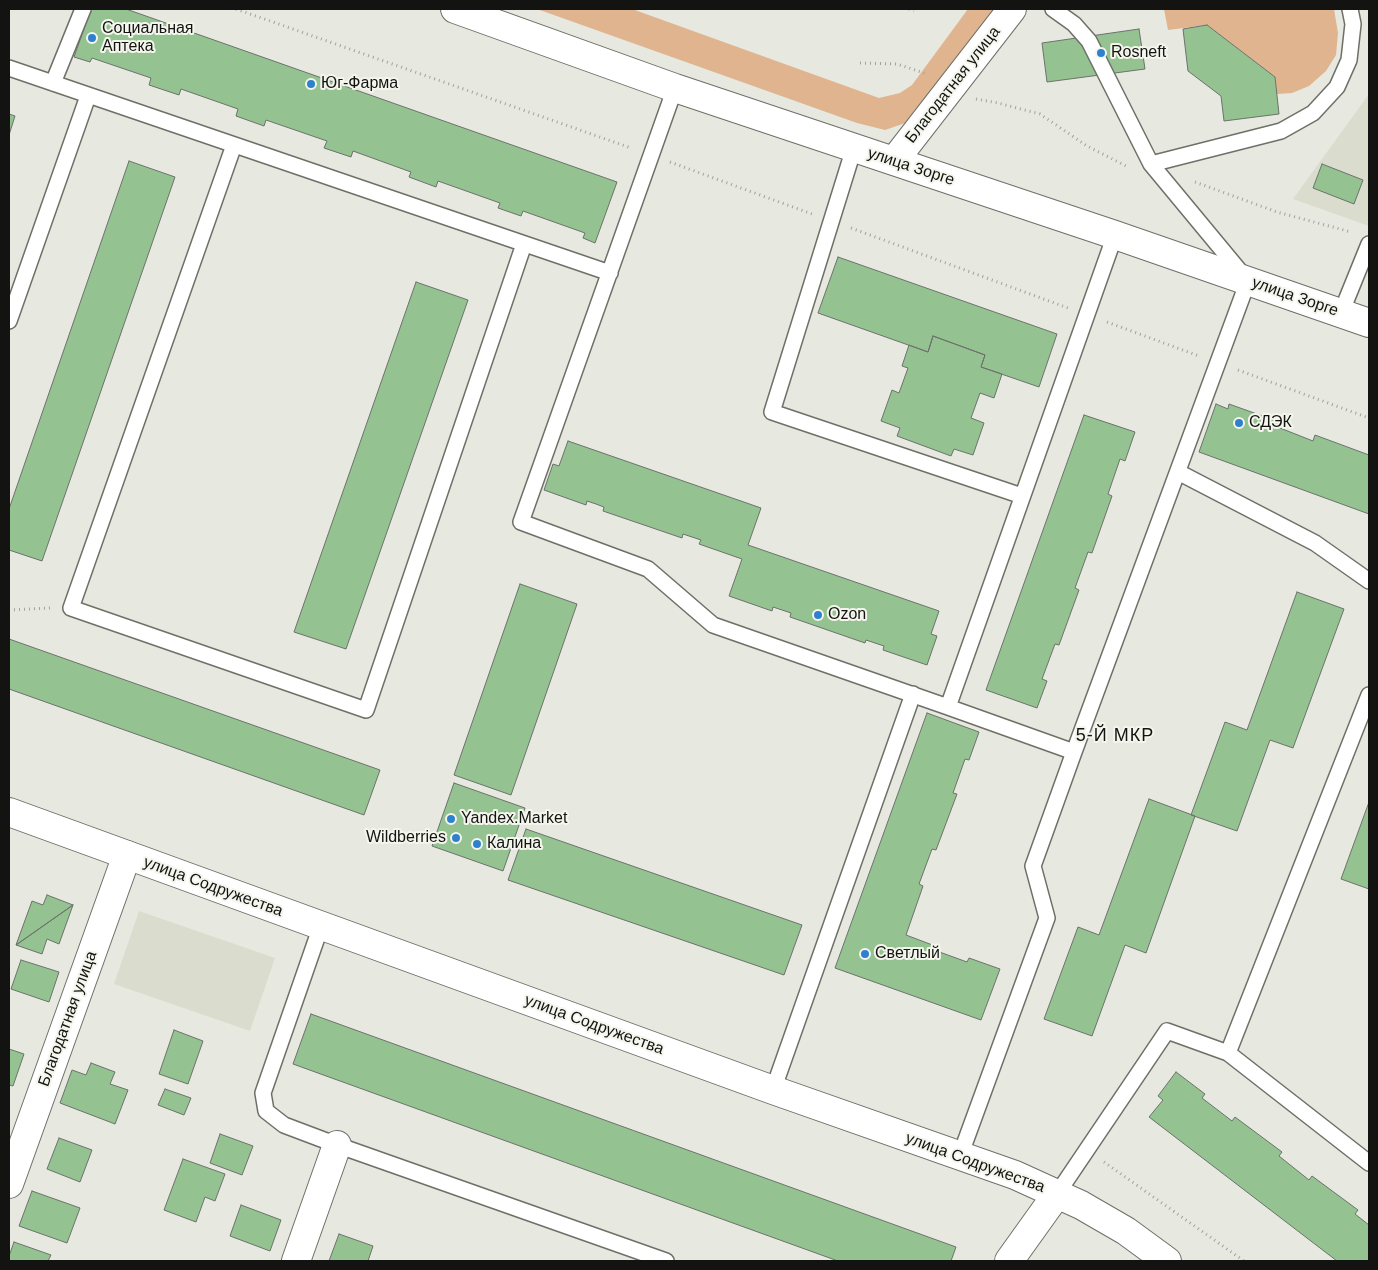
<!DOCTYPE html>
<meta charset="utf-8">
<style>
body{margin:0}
#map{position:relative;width:1378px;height:1270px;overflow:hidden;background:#e7e8e0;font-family:Helvetica,sans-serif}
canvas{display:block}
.frame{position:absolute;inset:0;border:10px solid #131411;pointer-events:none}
</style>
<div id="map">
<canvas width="1378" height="1270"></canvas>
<div class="frame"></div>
</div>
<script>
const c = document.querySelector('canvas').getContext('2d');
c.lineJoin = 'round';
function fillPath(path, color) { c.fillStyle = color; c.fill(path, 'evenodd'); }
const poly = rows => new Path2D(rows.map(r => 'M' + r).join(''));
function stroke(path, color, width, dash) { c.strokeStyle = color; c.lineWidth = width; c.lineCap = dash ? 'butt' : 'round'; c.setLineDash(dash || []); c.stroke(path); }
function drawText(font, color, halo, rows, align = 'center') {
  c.font = font + ' Helvetica,sans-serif'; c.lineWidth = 4; c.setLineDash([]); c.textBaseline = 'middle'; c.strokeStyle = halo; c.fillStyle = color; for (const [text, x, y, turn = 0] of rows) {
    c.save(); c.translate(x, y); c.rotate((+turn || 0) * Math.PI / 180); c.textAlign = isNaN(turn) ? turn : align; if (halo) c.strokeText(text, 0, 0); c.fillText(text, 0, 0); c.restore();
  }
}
const built = poly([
 [1369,94,1369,226,1293,199],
 [139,911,275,958,250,1031,114,984]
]);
const green = poly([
 [537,9,632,9,879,98,900,93,912,85,968,9,996,9,911,121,885,130,857,123],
 [1164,9,1334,9,1338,33,1336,55,1326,71,1309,86,1292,93,1277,94,1275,77,1207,25,1168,30]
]);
const building = poly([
 [91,9,126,9,617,182,595,243,583,238,585,233,523,211,521,216,498,208,500,203,438,181,436,187,409,177,411,172,353,151,351,157,324,148,327,141,266,120,264,126,236,116,238,109,181,89,179,95,149,85,151,78,92,58,90,62,74,57,91,9],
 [1207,25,1275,77,1279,114,1224,121,1221,96,1188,71,1183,29,1207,25],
 [1139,29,1145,69,1047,82,1042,43,1139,29],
 [9,114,15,116,9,135,9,114],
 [129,161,175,177,42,561,9,550,9,509,129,161],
 [1322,164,1363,180,1354,204,1313,188,1322,164],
 [838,257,1057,334,1039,387,981,367,985,355,933,336,928,352,818,313,838,257],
 [416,282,468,300,346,649,294,632,416,282],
 [933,336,985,355,981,367,1002,374,994,398,980,393,971,418,984,423,973,455,954,449,951,456,897,436,900,428,881,421,892,390,899,393,908,368,902,366,909,345,928,352,933,336],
 [1216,404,1228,409,1229,404,1282,423,1280,428,1313,441,1315,435,1369,455,1369,514,1199,452,1216,404],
 [1084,415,1135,432,1125,461,1120,459,1108,494,1112,496,1092,553,1088,552,1075,588,1079,590,1059,645,1055,644,1042,679,1047,681,1037,708,986,690,1084,415],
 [568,441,761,508,748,545,939,611,931,634,937,636,927,665,883,650,884,646,866,640,865,643,790,617,791,613,773,607,772,611,729,596,742,559,699,544,701,540,683,534,682,538,603,511,604,507,596,504,587,501,586,505,544,490,553,464,559,466,568,441],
 [520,584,577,604,511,795,454,775,520,584],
 [1297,592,1344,609,1293,748,1270,740,1237,831,1191,815,1225,722,1247,730,1297,592],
 [9,639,380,770,364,815,9,689,9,639],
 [927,713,979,732,969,760,965,759,953,793,957,794,936,850,932,849,919,884,923,886,906,935,935,946,934,950,967,962,969,958,1000,969,981,1020,835,968,927,713],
 [454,783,525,808,503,871,432,846,454,783],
 [1149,799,1195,816,1146,953,1125,945,1092,1036,1044,1019,1078,927,1099,935,1149,799],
 [1369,802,1369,889,1341,879,1369,802],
 [526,829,802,925,784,975,508,880,526,829],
 [47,895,73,905,16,945,32,901,43,905,47,895],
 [73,905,59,944,47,939,42,954,16,945,73,905],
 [21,960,59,972,49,1002,11,989,21,960],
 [311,1014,956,1247,951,1261,838,1261,293,1064,311,1014],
 [174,1030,203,1041,188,1084,159,1074,174,1030],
 [9,1049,24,1054,13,1086,9,1085,9,1049],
 [91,1063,115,1072,110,1084,128,1090,115,1124,60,1103,72,1070,86,1075,91,1063],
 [1176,1072,1205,1094,1202,1098,1232,1121,1235,1117,1282,1152,1279,1156,1309,1180,1312,1176,1358,1210,1355,1214,1369,1225,1369,1261,1337,1261,1149,1117,1163,1100,1158,1096,1176,1072],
 [165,1089,191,1098,184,1115,158,1105,165,1089],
 [220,1134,253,1146,242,1175,210,1163,220,1134],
 [59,1138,92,1150,80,1182,47,1169,59,1138],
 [183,1159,225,1174,215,1201,205,1197,196,1222,164,1210,183,1159],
 [32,1191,80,1208,67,1243,19,1226,32,1191],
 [241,1205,281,1220,270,1251,230,1236,241,1205],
 [339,1234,373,1246,368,1261,329,1261,339,1234],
 [14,1242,51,1255,48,1261,9,1261,9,1256,14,1242]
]);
const path = poly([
 [236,9,631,148],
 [909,9,914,11],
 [860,63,897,64,927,74],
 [976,99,998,103,1040,114,1087,146,1128,167],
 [670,162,812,214],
 [1195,182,1277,212,1351,232],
 [851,228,1068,308],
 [1107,322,1199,356],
 [1238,370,1369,418],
 [9,610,51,608],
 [1104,1162,1244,1261]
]);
const lane = poly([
 [9,68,610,273],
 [53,83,83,9],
 [675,88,521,522,648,569,713,625,948,707,1115,235],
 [234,145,71,608,366,710,524,244],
 [854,148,772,412,1022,496],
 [1151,164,1281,131,1313,113,1337,87,1349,60,1353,24,1350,9],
 [1341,313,1369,244],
 [9,321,88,96],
 [1178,472,1315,543,1369,581],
 [948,707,1074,752],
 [321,926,263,1093,266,1111,284,1125,337,1145,666,1261],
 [1228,1053,1369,1163],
 [773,1090,913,694],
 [960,1156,1047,918,1033,866,1074,752,1248,281,1151,164,1089,41,1074,24,1053,9],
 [1057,1194,1167,1031,1228,1053,1369,695]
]);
const street = poly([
 [9,1184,127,855],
 [296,1261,337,1145],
 [1009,1261,1057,1194]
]);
const secondary = poly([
 [455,9,675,88,1115,235,1369,323],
 [894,161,1012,9],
 [9,812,773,1090,1015,1175,1081,1205,1126,1231,1167,1261]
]);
const markers = [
 [92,38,5,"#2f80cf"],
 [1101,53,5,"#2f80cf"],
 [311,84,5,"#2f80cf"],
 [1239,423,5,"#2f80cf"],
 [818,615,5,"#2f80cf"],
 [451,819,5,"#2f80cf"],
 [456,838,5,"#2f80cf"],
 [477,844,5,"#2f80cf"],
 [865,954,5,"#2f80cf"]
];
const poiNames = [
 ["Социальная",102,29],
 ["Аптека",102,47],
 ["Rosneft",1111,53],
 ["Юг-Фарма",321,84],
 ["СДЭК",1249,423],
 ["Ozon",828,615],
 ["Yandex.Market",461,819],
 ["Wildberries",446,838,"right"],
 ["Калина",487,844],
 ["Светлый",875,954]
];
const streetNames = [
 ["Благодатная улица",953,85,-52],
 ["улица Зорге",911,167,18],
 ["улица Зорге",1295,297,19],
 ["улица Содружества",213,887,20],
 ["Благодатная улица",68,1019,-70],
 ["улица Содружества",594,1025,20],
 ["улица Содружества",975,1163,20]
];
const neighbourhoodNames = [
 ["5-Й МКР",1115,736]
];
fillPath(built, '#daddcd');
fillPath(green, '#e0b48e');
fillPath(building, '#94c290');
stroke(building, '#6c726c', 1);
stroke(lane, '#6e7068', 18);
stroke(street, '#6e7068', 30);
stroke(secondary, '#6e7068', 30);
stroke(path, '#a1a29c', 3, [1, 4]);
stroke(lane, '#fff', 15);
stroke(street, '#fff', 28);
stroke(secondary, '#fff', 28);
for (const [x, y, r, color] of markers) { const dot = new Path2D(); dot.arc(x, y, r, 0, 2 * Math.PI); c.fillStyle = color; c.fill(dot); stroke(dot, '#f4f6ed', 2); }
drawText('16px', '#131411', '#f4f6ed', poiNames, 'left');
drawText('16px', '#131411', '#f4f6ed', streetNames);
c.letterSpacing = '1px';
drawText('18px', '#131411', '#f4f6ed', neighbourhoodNames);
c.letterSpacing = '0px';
</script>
